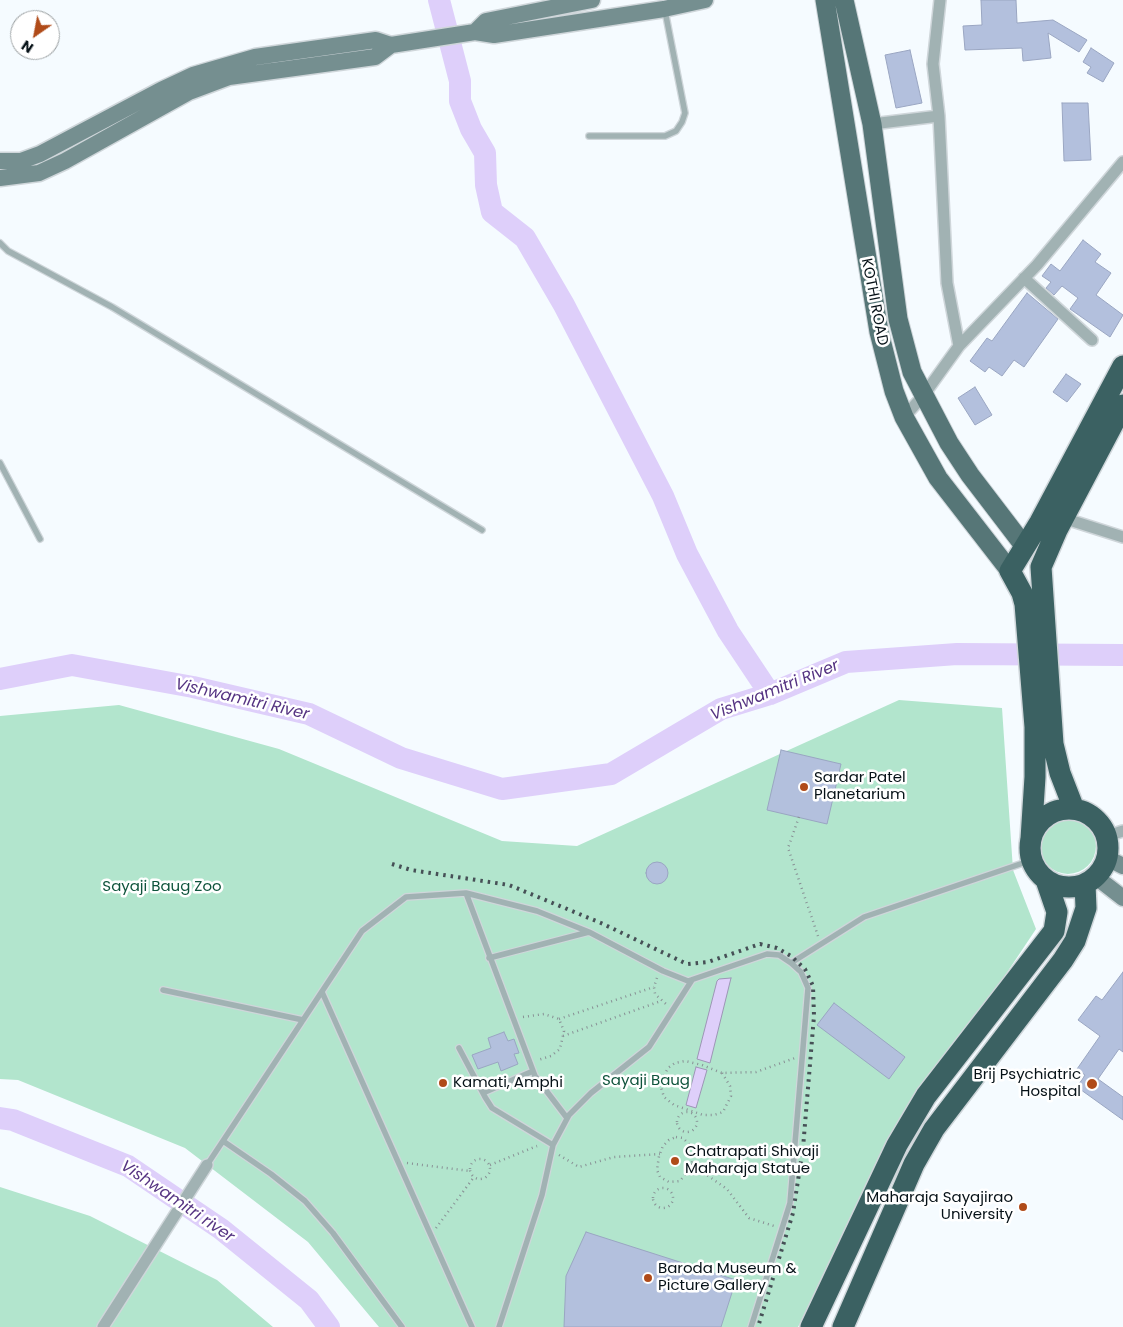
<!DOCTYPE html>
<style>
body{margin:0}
#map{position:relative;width:1123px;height:1327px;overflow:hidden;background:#f5fbff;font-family:Poppins,sans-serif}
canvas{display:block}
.north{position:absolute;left:10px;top:10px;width:50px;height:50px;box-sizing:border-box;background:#fff;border:1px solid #9ba0a2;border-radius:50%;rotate:213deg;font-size:14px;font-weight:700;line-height:20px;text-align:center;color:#061117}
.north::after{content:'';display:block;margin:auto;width:18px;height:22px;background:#b04b19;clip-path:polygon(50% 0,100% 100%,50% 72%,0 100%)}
</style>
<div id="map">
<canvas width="1123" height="1327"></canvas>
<div class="north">N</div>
</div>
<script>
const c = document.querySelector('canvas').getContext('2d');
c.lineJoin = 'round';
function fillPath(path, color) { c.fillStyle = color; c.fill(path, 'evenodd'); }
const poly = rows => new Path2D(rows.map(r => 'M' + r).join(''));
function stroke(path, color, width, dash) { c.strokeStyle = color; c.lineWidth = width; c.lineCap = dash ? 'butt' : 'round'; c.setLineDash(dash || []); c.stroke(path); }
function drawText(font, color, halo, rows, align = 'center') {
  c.font = font + ' Poppins,sans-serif'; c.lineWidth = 5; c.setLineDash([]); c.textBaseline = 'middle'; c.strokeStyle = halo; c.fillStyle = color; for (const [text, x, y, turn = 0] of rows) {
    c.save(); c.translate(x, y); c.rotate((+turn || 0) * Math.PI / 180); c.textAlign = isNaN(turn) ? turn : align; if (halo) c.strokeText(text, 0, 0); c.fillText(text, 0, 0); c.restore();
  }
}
const green = poly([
 [899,700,1002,708,1013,870,1036,929,964,1037,919,1091,798,1327,379,1327,308,1242,185,1148,18,1080,0,1079,0,716,119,705,279,749,502,841,577,846],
 '1040 846a28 28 0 1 1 56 0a28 28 0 1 1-56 0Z',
 [0,1187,90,1216,217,1280,273,1327,0,1327]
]);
const water = poly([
 [731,978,710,1063,697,1059,717,981,719,979,731,978],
 [696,1067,707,1070,696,1108,686,1105,696,1067]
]);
const river = poly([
 [439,0,460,81,460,101,471,129,485,153,486,185,492,212,525,238,564,305,663,496,687,554,728,631,770,694],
 [0,679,72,665,193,687,309,714,401,758,502,789,611,774,721,709,770,694,846,662,957,654,1123,655],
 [0,1118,13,1120,128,1166,221,1229,309,1300,329,1327]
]);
const building = poly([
 [981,0,1016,0,1017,23,1053,20,1087,40,1079,52,1048,33,1051,58,1023,61,1022,48,965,50,963,26,982,25,981,0],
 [1091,48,1114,63,1103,82,1087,73,1091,67,1083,62,1091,48],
 [910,50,922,103,896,108,885,55,910,50],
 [1062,103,1088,103,1091,160,1064,161,1062,103],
 [1083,240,1101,254,1095,262,1111,273,1096,295,1123,315,1110,337,1070,309,1078,298,1062,286,1054,295,1046,288,1051,282,1042,276,1051,264,1060,271,1083,240],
 [1027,293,1058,319,1024,367,1014,360,1002,376,989,367,985,372,970,361,987,338,992,341,1027,293],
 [1066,374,1081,384,1067,402,1053,392,1066,374],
 [975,387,992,415,975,425,958,398,975,387],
 [781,750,841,764,827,824,767,810,781,750],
 '646 873a11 11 0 1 1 22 0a11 11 0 1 1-22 0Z',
 [1123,972,1123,1052,1119,1049,1098,1079,1123,1097,1123,1120,1077,1087,1085,1075,1077,1069,1100,1036,1078,1020,1096,996,1102,1000,1123,972],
 [834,1003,905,1057,889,1079,817,1025,834,1003],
 [504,1032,508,1041,514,1039,519,1053,514,1054,518,1064,501,1071,498,1062,478,1069,472,1055,491,1048,488,1038,504,1032],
 [586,1232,736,1280,721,1327,564,1327,566,1276,586,1232]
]);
const path = poly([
 [799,817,788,848,818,936],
 [657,978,654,987,655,994,666,1004],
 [523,1017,544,1014,559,1019,564,1031,560,1049,551,1056,538,1060],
 [559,1019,654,987],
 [563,1036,661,1001],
 [722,1073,730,1086,731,1096,723,1112,714,1115,703,1115,674,1105,664,1097,660,1084,668,1068,675,1063,685,1061,702,1065,722,1073,756,1072,795,1058],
 '677 1122a10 10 0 1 1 20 0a10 10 0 1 1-20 0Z',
 [676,1137,683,1138,689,1144,694,1150,693,1158,691,1167,680,1181,669,1182,660,1177,657,1170,659,1156,663,1146,669,1140,676,1137],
 [559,1155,579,1167,614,1157,660,1154],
 '470 1169a10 10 0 1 1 20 0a10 10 0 1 1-20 0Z',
 [407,1163,470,1171],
 [691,1164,727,1189,749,1218,774,1226],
 [490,1165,537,1146],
 '653 1198a10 10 0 1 1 20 0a10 10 0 1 1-20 0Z',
 [436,1228,474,1177]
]);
const lane = poly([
 [589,136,665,136,676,131,682,122,685,113,665,11],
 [0,243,8,251,112,307,482,530],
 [0,463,40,539],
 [466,893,535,1076,567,1118],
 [489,958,589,932],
 [163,990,303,1020],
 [322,992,472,1327],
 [459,1048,485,1097,492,1108,553,1145,542,1195,499,1327],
 [483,1093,533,1071],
 [223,1141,271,1174,305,1201,333,1233,402,1327],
 [553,1145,569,1115,591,1093,649,1047,692,980],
 [207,1165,362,931,406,897,466,893,537,911,589,932,663,971,688,981,767,954,779,955,791,963,864,917,1032,860],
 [751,1327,790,1203,808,988,801,972,791,963]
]);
const street = poly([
 [939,116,947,283,959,346],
 [872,124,939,116,933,64,940,0],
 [1024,278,1092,340],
 [904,417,923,396,959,346,1037,265,1123,162],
 [1063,518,1123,537],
 [1107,836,1123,831],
 [103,1327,207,1165]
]);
const secondary = poly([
 [475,32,486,21,592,0],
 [0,161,21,161,40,154,161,90,193,75,255,57,376,40,391,45,475,32,494,35,664,9,705,0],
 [0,178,39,173,65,161,189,92,229,77,375,57,391,45],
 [1107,858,1123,866],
 [1096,877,1123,898]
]);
const primary = poly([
 [825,0,879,332,894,391,904,417,938,478,1010,571],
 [844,0,872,124,898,319,912,372,949,443,970,475,1025,547]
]);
const highway = poly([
 '1030 848a39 39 0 1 1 78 0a39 39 0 1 1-78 0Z',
 [1074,809,1060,773,1053,744,1041,567,1057,530,1123,405],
 [1031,839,1035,777,1035,727,1025,604,1022,593,1010,571,1040,522,1123,366],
 [811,1327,897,1145,926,1096,1054,931,1057,912,1046,880],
 [843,1327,914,1164,934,1129,1063,960,1075,941,1086,908,1085,884]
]);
const rail = poly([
 [392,864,411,870,509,885,601,923,687,964,708,962,760,944,777,948,791,956,805,969,813,986,814,1016,803,1148,793,1213,758,1327]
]);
const markers = [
 [804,787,5,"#b04b19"],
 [443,1083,5,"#b04b19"],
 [1092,1084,6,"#b04b19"],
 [675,1161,5,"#b04b19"],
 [1023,1207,5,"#b04b19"],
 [648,1278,5,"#b04b19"]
];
const streetNames = [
 ["KOTHI ROAD",874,302,79]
];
const poiNames = [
 ["Sardar Patel",814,778],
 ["Planetarium",814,795],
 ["Brij Psychiatric",1081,1075,"right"],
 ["Hospital",1081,1092,"right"],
 ["Kamati, Amphi",453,1083],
 ["Chatrapati Shivaji",685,1152],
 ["Maharaja Statue",685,1169],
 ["Maharaja Sayajirao",1013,1198,"right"],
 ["University",1013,1215,"right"],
 ["Baroda Museum &",658,1269],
 ["Picture Gallery",658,1286]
];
const parkNames = [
 ["Sayaji Baug Zoo",162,887],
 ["Sayaji Baug",646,1081]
];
const waterNames = [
 ["Vishwamitri River",775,691,-22],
 ["Vishwamitri River",242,700,13],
 ["Vishwamitri river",177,1202,34]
];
fillPath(green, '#b2e5cd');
fillPath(water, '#decffa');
stroke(water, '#9d96b6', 1);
stroke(river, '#decffa', 22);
fillPath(building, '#b3c0dd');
stroke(building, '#9aa6c2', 1);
stroke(lane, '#cfd6da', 8);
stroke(street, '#cfd6da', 14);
stroke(secondary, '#cfd6da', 19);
stroke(primary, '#cfd6da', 21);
stroke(highway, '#cfd6da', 24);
stroke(path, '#889195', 2.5, [1, 4]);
stroke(lane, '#a1b2b3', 5.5);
stroke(street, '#a1b2b3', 11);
stroke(secondary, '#758f90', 16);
stroke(primary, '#567677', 19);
stroke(highway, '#3b6162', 21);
stroke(rail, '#465056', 4, [2.5, 5]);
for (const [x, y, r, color] of markers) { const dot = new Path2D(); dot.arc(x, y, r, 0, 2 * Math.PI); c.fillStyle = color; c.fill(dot); stroke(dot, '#fff', 2); }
drawText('15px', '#061117', '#fff', streetNames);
drawText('15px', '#061117', '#fff', poiNames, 'left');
drawText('15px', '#0f543c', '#fff', parkNames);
drawText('italic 16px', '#553382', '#fff', waterNames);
</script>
